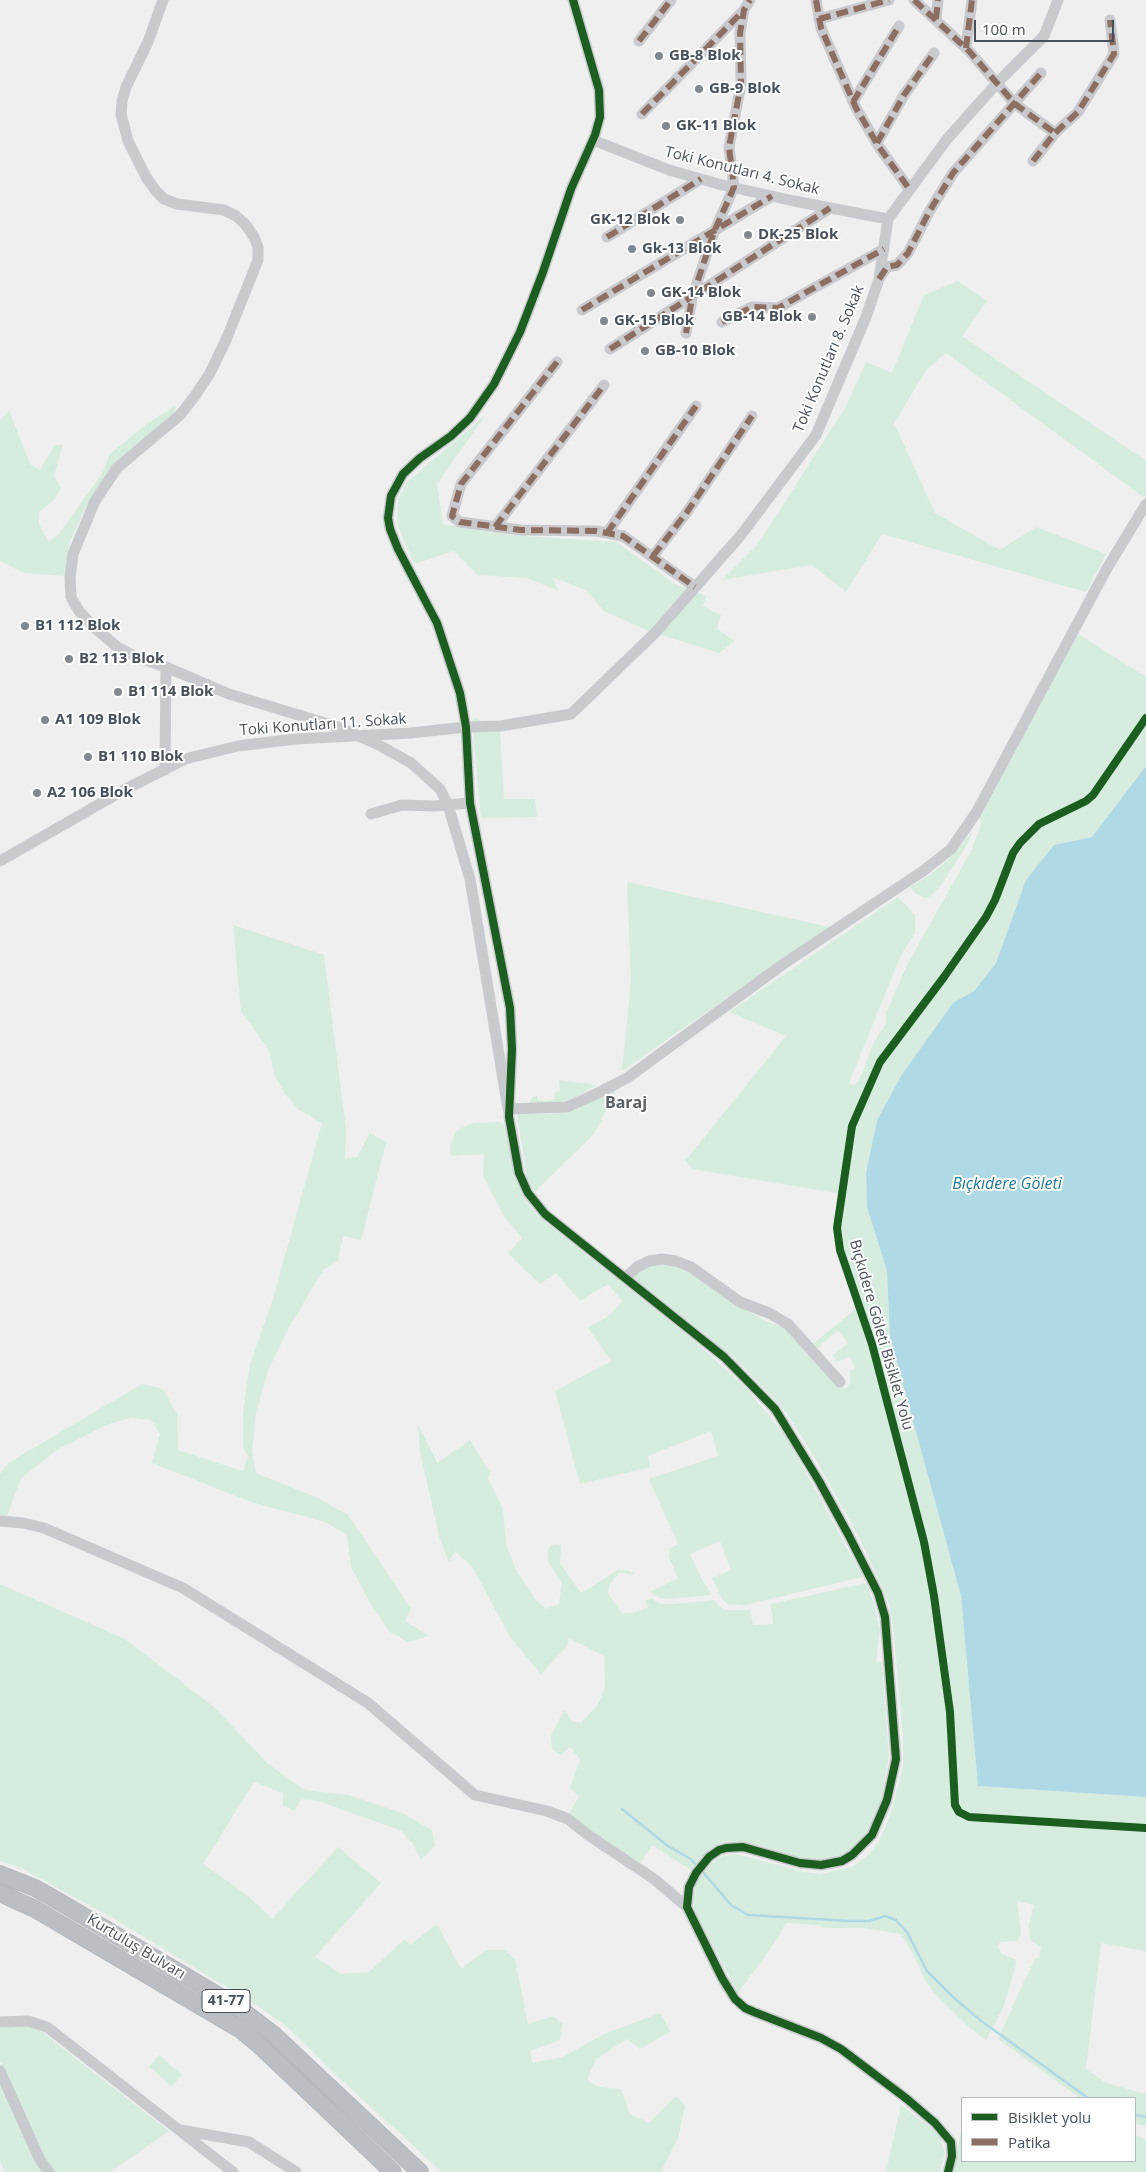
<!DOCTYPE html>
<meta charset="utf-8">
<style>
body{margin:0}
#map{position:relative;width:1146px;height:2172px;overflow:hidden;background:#efefef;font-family:"Open Sans",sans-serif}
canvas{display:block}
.legend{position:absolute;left:961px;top:2097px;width:175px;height:65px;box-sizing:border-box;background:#fff;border:1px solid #b6b9bd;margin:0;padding:6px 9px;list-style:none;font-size:15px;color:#485059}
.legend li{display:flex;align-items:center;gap:10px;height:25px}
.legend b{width:25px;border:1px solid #b6b9bd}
.scale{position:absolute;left:974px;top:20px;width:140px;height:22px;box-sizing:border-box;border:2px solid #485059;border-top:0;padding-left:6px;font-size:15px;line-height:18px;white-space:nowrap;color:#485059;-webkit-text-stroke:4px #fff;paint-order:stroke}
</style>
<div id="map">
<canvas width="1146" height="2172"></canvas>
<ul class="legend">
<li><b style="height:6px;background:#1b5e20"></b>Bisiklet yolu</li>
<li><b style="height:6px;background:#8d6e63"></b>Patika</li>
</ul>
<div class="scale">100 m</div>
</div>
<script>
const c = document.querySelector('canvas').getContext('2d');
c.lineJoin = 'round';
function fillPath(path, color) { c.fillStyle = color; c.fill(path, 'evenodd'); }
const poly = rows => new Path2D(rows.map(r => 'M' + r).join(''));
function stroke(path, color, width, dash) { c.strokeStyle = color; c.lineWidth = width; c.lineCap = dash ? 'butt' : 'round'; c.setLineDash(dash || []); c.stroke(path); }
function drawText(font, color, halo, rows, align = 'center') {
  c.font = font + ' "Open Sans",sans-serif'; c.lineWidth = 4; c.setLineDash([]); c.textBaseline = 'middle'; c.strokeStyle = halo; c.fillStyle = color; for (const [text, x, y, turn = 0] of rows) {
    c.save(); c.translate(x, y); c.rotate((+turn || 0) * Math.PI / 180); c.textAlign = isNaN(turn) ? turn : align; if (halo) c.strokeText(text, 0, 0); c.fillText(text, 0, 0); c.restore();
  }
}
const green = poly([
 [958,281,987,301,962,336,1146,461,1146,495,1145,498,946,353,927,369,894,423,935,513,1000,550,1036,527,1106,554,1086,592,882,534,846,592,812,565,722,580,758,544,846,406,866,362,892,373,924,295],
 [175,406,175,413,115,463,84,510,70,542,65,576,24,573,0,561,0,421,9,410,30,464,40,470,54,446,63,444,54,476,61,488,55,499,39,512,39,524,49,542,58,535,102,474,110,454,149,422],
 [485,416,437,484,443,524,510,535,616,542,675,584,706,596,703,606,721,615,717,629,735,641,719,653,646,630,604,611,586,590,552,577,559,591,527,578,478,575,454,551,414,564,398,526,397,509,399,498,407,482],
 [1077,633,1146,677,1146,766,1092,837,1054,845,1017,905,996,963,974,991,966,995,901,1076,877,1119,866,1173,867,1207,887,1271,890,1337,961,1596,978,1786,1146,1797,1146,1951,1101,1943,1086,2069,1106,2083,1146,2094,1146,2126,1135,2124,1135,2098,1080,2098,998,2039,1026,1977,1036,1958,1039,1958,1041,1946,1032,1942,1030,1938,1029,1925,1034,1905,1017,1901,1021,1934,1017,1941,1000,1942,998,1947,1001,1953,1016,1960,1016,1965,1003,2008,986,2040,970,2028,939,1998,926,1982,914,1956,901,1934,864,1928,825,1928,818,1925,786,1923,773,1945,738,1993,695,1911,693,1900,697,1881,713,1862,722,1856,736,1854,804,1872,822,1874,854,1866,869,1854,880,1840,891,1813,903,1767,903,1736,893,1625,889,1603,859,1537,816,1460,787,1413,738,1361,633,1277,641,1270,651,1265,663,1263,687,1268,746,1310,763,1320,783,1327,795,1336,837,1384,846,1389,850,1383,850,1371,855,1369,850,1357,836,1362,833,1355,848,1343,838,1330,823,1343,818,1349,814,1343,859,1306,840,1250,838,1236,842,1194,692,1169,686,1160,786,1036,729,1012,898,897,915,915,915,933,901,955,849,1083,854,1086,862,1074,874,1042,886,1024,886,1013,907,965,970,853,981,825,980,818],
 [475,718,500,730,504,799,535,799,537,817,481,818,472,721],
 [971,833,972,833,969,841,943,883,931,896,925,898,915,893,910,887,928,876,948,860],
 [627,882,829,927,622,1071,631,981],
 [233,925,324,955,346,1129,345,1158,357,1157,370,1133,386,1142,361,1240,343,1236,338,1261,323,1270,287,1331,268,1371,256,1412,252,1452,256,1473,318,1498,348,1515,411,1609,405,1621,429,1636,408,1642,390,1632,369,1601,351,1567,347,1535,325,1522,251,1502,152,1463,160,1434,151,1420,130,1418,106,1425,57,1450,21,1478,7,1516,0,1515,0,1474,8,1463,142,1384,163,1389,177,1414,178,1450,243,1471,248,1456,243,1447,243,1413,250,1364,272,1302,322,1123,299,1110,285,1094,275,1076,268,1048,241,1012],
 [559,1080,597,1085,574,1098,555,1104,529,1103,533,1097,537,1096,538,1101,555,1100,555,1092,560,1091],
 [616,1090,595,1133,535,1192,527,1178,517,1114,552,1114,578,1108],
 [499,1122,504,1124,516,1179,524,1198,537,1215,692,1339,746,1388,787,1438,863,1577,744,1605,728,1604,722,1599,712,1578,731,1570,720,1541,690,1554,700,1576,712,1595,667,1599,660,1598,650,1592,678,1578,669,1557,670,1549,678,1544,649,1479,718,1456,711,1431,648,1456,650,1467,580,1484,555,1391,611,1361,588,1328,610,1315,622,1301,608,1284,580,1301,556,1273,540,1284,508,1253,522,1238,504,1216,483,1176,484,1154,451,1156,450,1145,456,1132,463,1127,474,1123],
 [418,1424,437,1463,470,1440,490,1473,488,1478,503,1509,506,1544,515,1568,535,1599,546,1609,559,1604,562,1583,548,1561,548,1549,553,1544,561,1545,560,1563,581,1593,618,1570,630,1571,635,1574,619,1573,609,1585,608,1593,612,1600,622,1613,632,1613,641,1610,648,1607,645,1601,651,1598,660,1604,674,1604,714,1600,724,1610,750,1610,753,1625,773,1624,771,1604,866,1583,873,1601,880,1629,876,1661,882,1662,889,1758,880,1805,863,1838,850,1851,839,1857,821,1860,807,1860,755,1844,727,1841,711,1848,691,1870,652,1845,640,1863,585,1828,569,1814,579,1796,570,1788,580,1759,570,1747,561,1755,552,1749,551,1736,564,1710,572,1721,581,1723,598,1705,605,1686,604,1656,569,1638,567,1646,541,1674,510,1637,473,1568,455,1551,449,1562,439,1536,425,1474,420,1452],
 [0,1584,125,1639,214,1707,267,1763,305,1790,348,1795,402,1813,432,1830,435,1846,421,1860,413,1844,400,1830,318,1801,301,1799,294,1811,283,1805,283,1793,254,1782,203,1864,247,1895,272,1919,338,1847,381,1883,315,1957,342,1974,369,1972,405,1939,410,1945,437,1924,461,1969,486,1950,504,1950,515,1959,528,2024,554,2016,562,2024,560,2040,530,2051,532,2063,563,2057,604,2034,661,2013,670,2032,640,2049,627,2039,595,2060,587,2080,599,2087,621,2089,630,2114,649,2123,676,2096,685,2106,678,2138,661,2172,442,2172,335,2074,290,2029,261,2008,113,1918,19,1867,0,1861],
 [24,2026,35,2028,43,2033,169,2131,110,2172,54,2172,44,2160,0,2061,0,2027],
 [159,2055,182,2075,172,2086,149,2067],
 [0,2079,43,2172,6,2172,3,2167,0,2160],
 [901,2105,939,2134,945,2152,940,2172,886,2172],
 [962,2126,962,2161,1135,2161,1135,2135,1146,2139,1146,2172,953,2172]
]);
const water = poly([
 [1146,766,1146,1797,978,1786,961,1596,890,1337,887,1271,867,1207,866,1173,877,1120,901,1076,953,1003,974,991,996,963,1026,880,1054,845,1092,837]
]);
const stream = poly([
 [622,1809,668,1846,691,1859,696,1865],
 [702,1871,731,1905,748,1915,850,1921,869,1921,885,1916,896,1920,907,1932,927,1971,953,1997,980,2020,1088,2098],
 [1135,2115,1146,2117]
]);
const minor = poly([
 [163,0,148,42,126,87,122,101,121,114,128,141,146,177,156,191,164,199,177,204,224,210,236,216,245,224,254,237,258,247,258,260,226,340,210,373,195,396,180,415,117,468,95,501,73,554,70,578,71,597,79,611,95,628,116,646,136,657,166,667,229,694,338,727,379,745,411,763,440,789,448,805,470,879,508,1109,567,1107,596,1094,627,1078,782,965,923,871,951,849,976,813,1106,570,1146,504],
 [573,0,599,90,600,117,595,135,571,189,543,272,520,332,494,384,470,418,451,436,420,458,403,474,391,496,388,518,390,529,398,549,437,623,460,693,466,727,470,803,510,1008,512,1049,509,1117,519,1173,528,1193,545,1214,724,1357,775,1409,819,1481,848,1534,878,1593,885,1617,896,1759,887,1800,872,1835,852,1855,842,1861,821,1865,800,1863,743,1847,726,1848,719,1850,709,1857,696,1873,689,1887,687,1907,722,1978,735,1999,745,2008,754,2012,821,2038,841,2049,907,2099,935,2123,951,2142,952,2156,948,2172],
 [816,0,821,28,856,108,879,147,910,190],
 [914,0,969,51,1015,104,1055,133],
 [819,19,889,0],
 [936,19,938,0],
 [639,41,671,0],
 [966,48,972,0],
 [853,102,899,26],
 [642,114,744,10],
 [593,140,669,170,722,185,794,201,888,219],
 [877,143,904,95,934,53],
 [1033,161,1055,133,1078,112,1114,54,1110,20],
 [607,237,701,179],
 [880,277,887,267,897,265,908,253,929,212,953,173,1041,73],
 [582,310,772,196],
 [722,322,752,307,778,308,884,249],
 [686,333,692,298,714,232,734,187,729,147,741,84,740,33,744,10,750,0],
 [610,349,830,208],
 [557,362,461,484,452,516,460,522,521,530,596,531,623,536,695,587],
 [495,527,604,385],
 [607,533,696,406],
 [653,556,687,512,752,416],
 [165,770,166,667],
 [371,814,402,805,434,806,470,803],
 [0,861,124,790,185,759,238,746,296,739,411,733,466,727,501,726,571,714,655,633,741,535,816,435,866,317,879,279,888,219,948,138,997,83,1044,36,1058,0],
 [625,1278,637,1267,649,1261,662,1259,676,1261,691,1267,740,1302,769,1313,788,1324,840,1382],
 [0,1521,23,1523,44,1528,183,1588,368,1703,475,1795,547,1811,568,1819,588,1835,654,1879,687,1907],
 [0,2022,28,2021,47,2027,233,2172],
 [0,2071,40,2160,49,2172],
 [180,2130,249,2142,296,2172]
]);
const highway = poly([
 [0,1874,35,1888,58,1901,236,2006,274,2035,420,2172],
 [0,1893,35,1909,241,2030,258,2044,393,2172]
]);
const quiet = poly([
 [816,0,821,28,856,108,879,147,910,190],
 [914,0,969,51,1015,104,1055,133],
 [819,19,889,0],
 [936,19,938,0],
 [639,41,671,0],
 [966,48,972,0],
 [853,102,899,26],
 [642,114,744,10],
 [877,143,904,95,934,53],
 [1033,161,1055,133,1078,112,1114,54,1110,20],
 [607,237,701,179],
 [879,279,887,267,897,265,908,253,929,212,953,173,1041,73],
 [582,310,772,196],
 [722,322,752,307,778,308,884,249],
 [686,333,692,298,714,232,734,187,729,147,741,84,740,33,744,10,750,0],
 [610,349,830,208],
 [557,362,461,484,452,516,460,522,521,530,596,531,623,536,695,587],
 [495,527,604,385],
 [607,533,696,406],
 [653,556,687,512,752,416]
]);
const cycleway = poly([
 [573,0,599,90,600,117,595,135,571,189,543,272,520,332,494,384,470,418,451,436,420,458,403,474,391,496,388,518,390,529,398,549,437,623,460,693,466,727,470,803,510,1008,512,1049,509,1117,519,1173,528,1193,545,1214,724,1357,775,1409,819,1481,848,1534,878,1593,885,1617,896,1759,887,1800,872,1835,852,1855,842,1861,821,1865,800,1863,743,1847,726,1848,719,1850,709,1857,696,1873,689,1887,687,1907,722,1978,735,1999,745,2008,754,2012,821,2038,841,2049,907,2099,935,2123,951,2142,952,2156,948,2172],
 [1146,718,1093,795,1086,801,1039,824,1020,843,1013,853,995,900,986,917,944,977,880,1062,852,1126,837,1228,840,1250,872,1344,924,1542,934,1596,950,1712,955,1805,959,1812,969,1817,1146,1828]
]);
const markers = [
 [659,56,5,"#82888e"],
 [699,89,5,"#82888e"],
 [666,126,5,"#82888e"],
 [680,220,5,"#82888e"],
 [748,235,5,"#82888e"],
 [632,249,5,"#82888e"],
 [651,293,5,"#82888e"],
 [812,317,5,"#82888e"],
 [604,321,5,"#82888e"],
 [645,351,5,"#82888e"],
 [25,626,5,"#82888e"],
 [69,659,5,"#82888e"],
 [118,692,5,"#82888e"],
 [45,720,5,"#82888e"],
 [88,757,5,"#82888e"],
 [37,793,5,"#82888e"]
];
const shields = [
 [226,2001,48]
];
const shieldNames = [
 ["41-77",226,2001]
];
const poiNames = [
 ["GB-8 Blok",669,56],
 ["GB-9 Blok",709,89],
 ["GK-11 Blok",676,126],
 ["GK-12 Blok",670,220,"right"],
 ["DK-25 Blok",758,235],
 ["Gk-13 Blok",642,249],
 ["GK-14 Blok",661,293],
 ["GB-14 Blok",802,317,"right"],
 ["GK-15 Blok",614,321],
 ["GB-10 Blok",655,351],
 ["B1 112 Blok",35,626],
 ["B2 113 Blok",79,659],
 ["B1 114 Blok",128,692],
 ["A1 109 Blok",55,720],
 ["B1 110 Blok",98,757],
 ["A2 106 Blok",47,793]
];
const streetNames = [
 ["Toki Konutları 4. Sokak",742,171,14],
 ["Toki Konutları 8. Sokak",829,359,-67],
 ["Toki Konutları 11. Sokak",323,725,-4],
 ["Bıçkıdere Göleti Bisiklet Yolu",881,1335,74],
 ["Kurtuluş Bulvarı",136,1947,31]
];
const neighbourhoodNames = [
 ["Baraj",626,1103]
];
const waterNames = [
 ["Bıçkıdere Göleti",1007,1184]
];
fillPath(green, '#d6ecde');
fillPath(water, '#afd9e5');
stroke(stream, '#afd9e5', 2.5);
stroke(highway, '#b5b9bd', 18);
stroke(minor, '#c9cacd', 11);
stroke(highway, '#bbbfc3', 16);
stroke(quiet, '#8d6e63', 6, [12, 6]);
stroke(cycleway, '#1b5e20', 8);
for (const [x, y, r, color] of markers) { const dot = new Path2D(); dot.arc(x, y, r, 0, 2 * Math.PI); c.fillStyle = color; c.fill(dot); stroke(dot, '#fff', 2); }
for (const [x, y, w] of shields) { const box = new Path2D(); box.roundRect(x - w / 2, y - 11.5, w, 23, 4); c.fillStyle = '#fff'; c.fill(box); stroke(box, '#485059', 1); }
drawText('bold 14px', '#485059', null, shieldNames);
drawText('bold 15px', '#485059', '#fff', poiNames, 'left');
drawText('15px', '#485059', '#fff', streetNames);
drawText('bold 16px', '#5b5e62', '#fff', neighbourhoodNames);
drawText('italic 16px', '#1d7a97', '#fff', waterNames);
</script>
